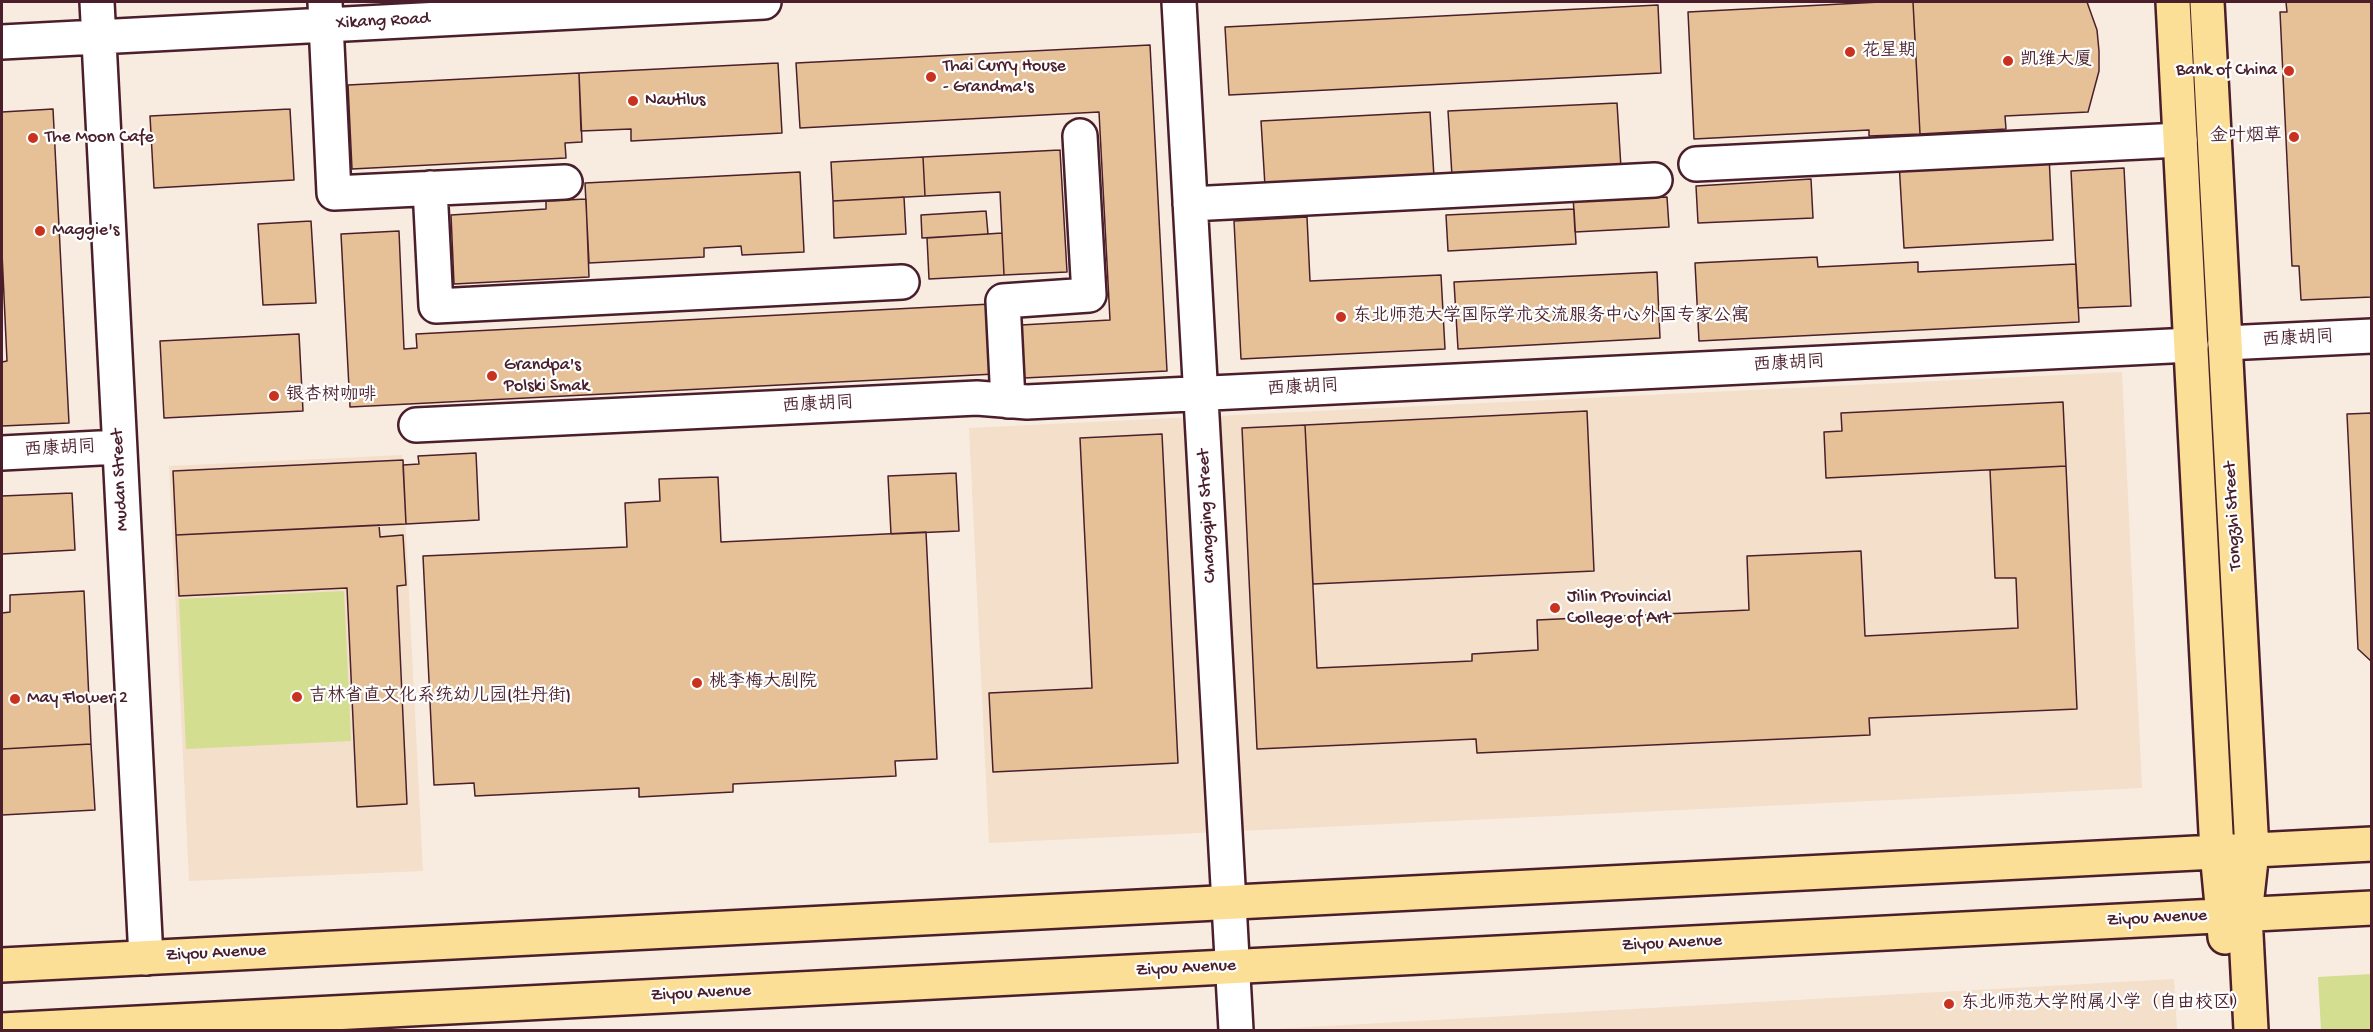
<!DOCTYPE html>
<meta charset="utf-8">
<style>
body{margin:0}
#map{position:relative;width:2373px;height:1032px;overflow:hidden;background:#f8ece0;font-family:"Gochi Hand",sans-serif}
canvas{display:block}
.frame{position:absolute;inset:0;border:3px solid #4a1f2b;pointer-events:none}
</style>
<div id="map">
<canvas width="2373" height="1032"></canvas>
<div class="frame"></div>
</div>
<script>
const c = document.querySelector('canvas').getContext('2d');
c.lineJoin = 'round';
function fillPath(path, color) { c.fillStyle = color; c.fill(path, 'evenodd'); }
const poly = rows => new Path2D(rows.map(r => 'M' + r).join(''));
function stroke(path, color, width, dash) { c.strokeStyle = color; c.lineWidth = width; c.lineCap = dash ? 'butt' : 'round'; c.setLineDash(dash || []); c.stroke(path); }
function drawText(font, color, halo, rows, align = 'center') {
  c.font = font + ' "Gochi Hand","LXGW WenKai TC",sans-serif'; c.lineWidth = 4.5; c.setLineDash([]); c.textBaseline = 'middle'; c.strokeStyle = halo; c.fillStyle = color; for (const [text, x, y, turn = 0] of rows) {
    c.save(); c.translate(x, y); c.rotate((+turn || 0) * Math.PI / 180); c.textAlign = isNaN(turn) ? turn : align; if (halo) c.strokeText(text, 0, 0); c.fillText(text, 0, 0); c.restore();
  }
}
const built = poly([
 [2122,372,2142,788,989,843,969,428],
 [402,455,423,871,189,881,169,466],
 [2174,979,2177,1030,1272,1030,1272,1029]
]);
const green = poly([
 [344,591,351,741,186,749,179,599],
 [2371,974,2371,1030,2321,1030,2318,977]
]);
const building = poly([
 [1880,2,1913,2,1920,134,1869,136,1869,130,1694,139,1688,12,1880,2],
 [1913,2,2087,2,2097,30,2099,51,2099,71,2088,112,2005,116,2006,129,1920,134,1913,2],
 [2286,2,2372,2,2372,297,2301,300,2299,266,2292,266,2280,12,2287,12,2286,2],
 [1658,5,1661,73,1229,95,1225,27,1658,5],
 [1150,45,1167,371,1024,378,1021,325,1110,320,1099,112,800,128,796,63,1150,45],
 [778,63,782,133,631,141,631,129,581,131,579,73,778,63],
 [579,73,582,142,565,143,566,158,352,169,348,85,579,73],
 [1617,103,1621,168,1452,176,1448,111,1617,103],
 [53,109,69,423,2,426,2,362,7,361,2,253,2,112,53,109],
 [290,109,294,180,154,188,150,116,290,109],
 [1430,112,1434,177,1265,186,1261,121,1430,112],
 [1060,150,1067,272,1004,275,1000,192,925,196,923,157,1060,150],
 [2049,155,2053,240,1904,248,1899,162,2049,155],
 [923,157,925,196,833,201,831,162,923,157],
 [2124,168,2131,306,2078,308,2071,171,2124,168],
 [800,172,804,252,742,255,741,246,704,248,704,257,589,263,585,183,800,172],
 [1811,179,1813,218,1698,223,1696,186,1811,179],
 [1639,192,1639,198,1667,197,1669,227,1575,232,1573,195,1639,192],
 [904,197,906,234,834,238,833,201,904,197],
 [586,199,589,277,454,284,451,215,546,209,546,201,586,199],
 [1574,209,1576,244,1448,251,1446,215,1574,209],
 [986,211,988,234,922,238,921,215,986,211],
 [1307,217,1310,281,1441,275,1445,349,1241,359,1234,221,1307,217],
 [311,221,316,303,263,305,258,224,311,221],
 [399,231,404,349,417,348,416,334,991,304,995,374,350,407,341,234,399,231],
 [1002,233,1004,275,929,279,927,238,1002,233],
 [1817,257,1818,267,1918,262,1918,272,2076,264,2079,322,1699,341,1695,263,1817,257],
 [1657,272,1660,338,1458,349,1454,282,1657,272],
 [299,334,303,411,164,418,160,341,299,334],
 [2063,402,2066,466,1826,478,1824,432,1842,431,1841,413,2063,402],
 [1587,411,1594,571,1313,584,1305,425,1587,411],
 [2372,413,2372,662,2358,649,2347,414,2372,413],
 [1305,425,1317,668,1472,661,1472,654,1538,650,1537,620,1749,610,1747,556,1861,551,1865,636,2018,628,2016,578,1995,578,1990,470,2066,466,2077,709,1869,718,1870,735,1477,753,1476,739,1257,749,1242,428,1305,425],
 [1162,434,1178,763,993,772,989,693,1092,688,1080,438,1162,434],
 [476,453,479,520,406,524,403,465,419,464,418,456,476,453],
 [403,460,406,524,176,535,173,471,403,460],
 [956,473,959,531,891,534,888,476,956,473],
 [718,477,721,542,926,532,937,759,895,761,896,776,733,784,733,792,639,797,639,788,475,796,474,783,434,785,423,556,627,547,625,503,660,501,659,479,718,477],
 [72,493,75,550,2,554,2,496,72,493],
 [379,525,380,537,403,535,406,585,397,586,407,804,357,807,347,588,179,596,176,535,379,525],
 [84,591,91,744,2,749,2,613,10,612,10,595,84,591],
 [91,744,95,810,2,815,2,749,91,744]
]);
const minor = poly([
 [97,2,146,958],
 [325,2,334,193,565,182],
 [1179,2,1236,1030],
 [2,42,764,2],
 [1696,164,2180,140],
 [430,188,436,306,902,282],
 [1190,204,1655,180],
 [2225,343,2372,336],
 [1008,401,1003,301,1089,295,1080,136],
 [416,425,977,398,1027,402,2191,345],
 [2,453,119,447]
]);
const major = poly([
 [2173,2,2217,852,2225,937],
 [2207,2,2252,851,2245,915,2251,1030],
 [2,965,2372,844],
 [2,1030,2372,908]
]);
const markers = [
 [1850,52,6,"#c8321e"],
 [2008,61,6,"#c8321e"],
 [2289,71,6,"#c8321e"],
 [931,77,6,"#c8321e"],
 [633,101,6,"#c8321e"],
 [2294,137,6,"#c8321e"],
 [33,138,6,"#c8321e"],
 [40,231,6,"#c8321e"],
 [1341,317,6,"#c8321e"],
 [492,376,6,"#c8321e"],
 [274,396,6,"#c8321e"],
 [1555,608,6,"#c8321e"],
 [697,683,6,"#c8321e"],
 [297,697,6,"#c8321e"],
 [15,699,6,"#c8321e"],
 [1949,1004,6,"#c8321e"]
];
const streetNames = [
 ["Xikang Road",383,22,-3],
 ["西康胡同",2298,340,-3],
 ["西康胡同",1789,365,-3],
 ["西康胡同",1303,389,-3],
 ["西康胡同",818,406,-3],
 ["西康胡同",60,450,-3],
 ["Mudan Street",121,480,-93],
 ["Changqing Street",1208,516,-93],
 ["Tongzhi Street",2234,516,-93],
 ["Ziyou Avenue",2157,919,-3],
 ["Ziyou Avenue",1672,944,-3],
 ["Ziyou Avenue",216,954,-3],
 ["Ziyou Avenue",1186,969,-3],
 ["Ziyou Avenue",701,994,-3]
];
const poiNames = [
 ["花星期",1862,52],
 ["凯维大厦",2020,61],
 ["Thai Curry House",943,67],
 ["- Grandma's",943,88],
 ["Bank of China",2277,71,"right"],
 ["Nautilus",645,101],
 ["金叶烟草",2282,137,"right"],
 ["The Moon Cafe",45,138],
 ["Maggie's",52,231],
 ["东北师范大学国际学术交流服务中心外国专家公寓",1353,317],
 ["Grandpa's",504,366],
 ["Polski Smak",504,387],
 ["银杏树咖啡",286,396],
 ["Jilin Provincial",1567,598],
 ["College of Art",1567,619],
 ["桃李梅大剧院",709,683],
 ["吉林省直文化系统幼儿园(牡丹街)",309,697],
 ["May Flower 2",27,699],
 ["东北师范大学附属小学（自由校区）",1961,1004]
];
fillPath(built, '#f3dfca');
fillPath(green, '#d3de91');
fillPath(building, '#e6c197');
stroke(building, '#4a1f2b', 1.5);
stroke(minor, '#4a1f2b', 38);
stroke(major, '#4a1f2b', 38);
stroke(minor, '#fff', 33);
stroke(major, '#fbdf96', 33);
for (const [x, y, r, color] of markers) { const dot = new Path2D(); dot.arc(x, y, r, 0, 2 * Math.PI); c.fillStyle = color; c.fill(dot); stroke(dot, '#fff', 2); }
drawText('18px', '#4a1f2b', '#fff', streetNames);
drawText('18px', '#4a1f2b', '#fff', poiNames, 'left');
</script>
